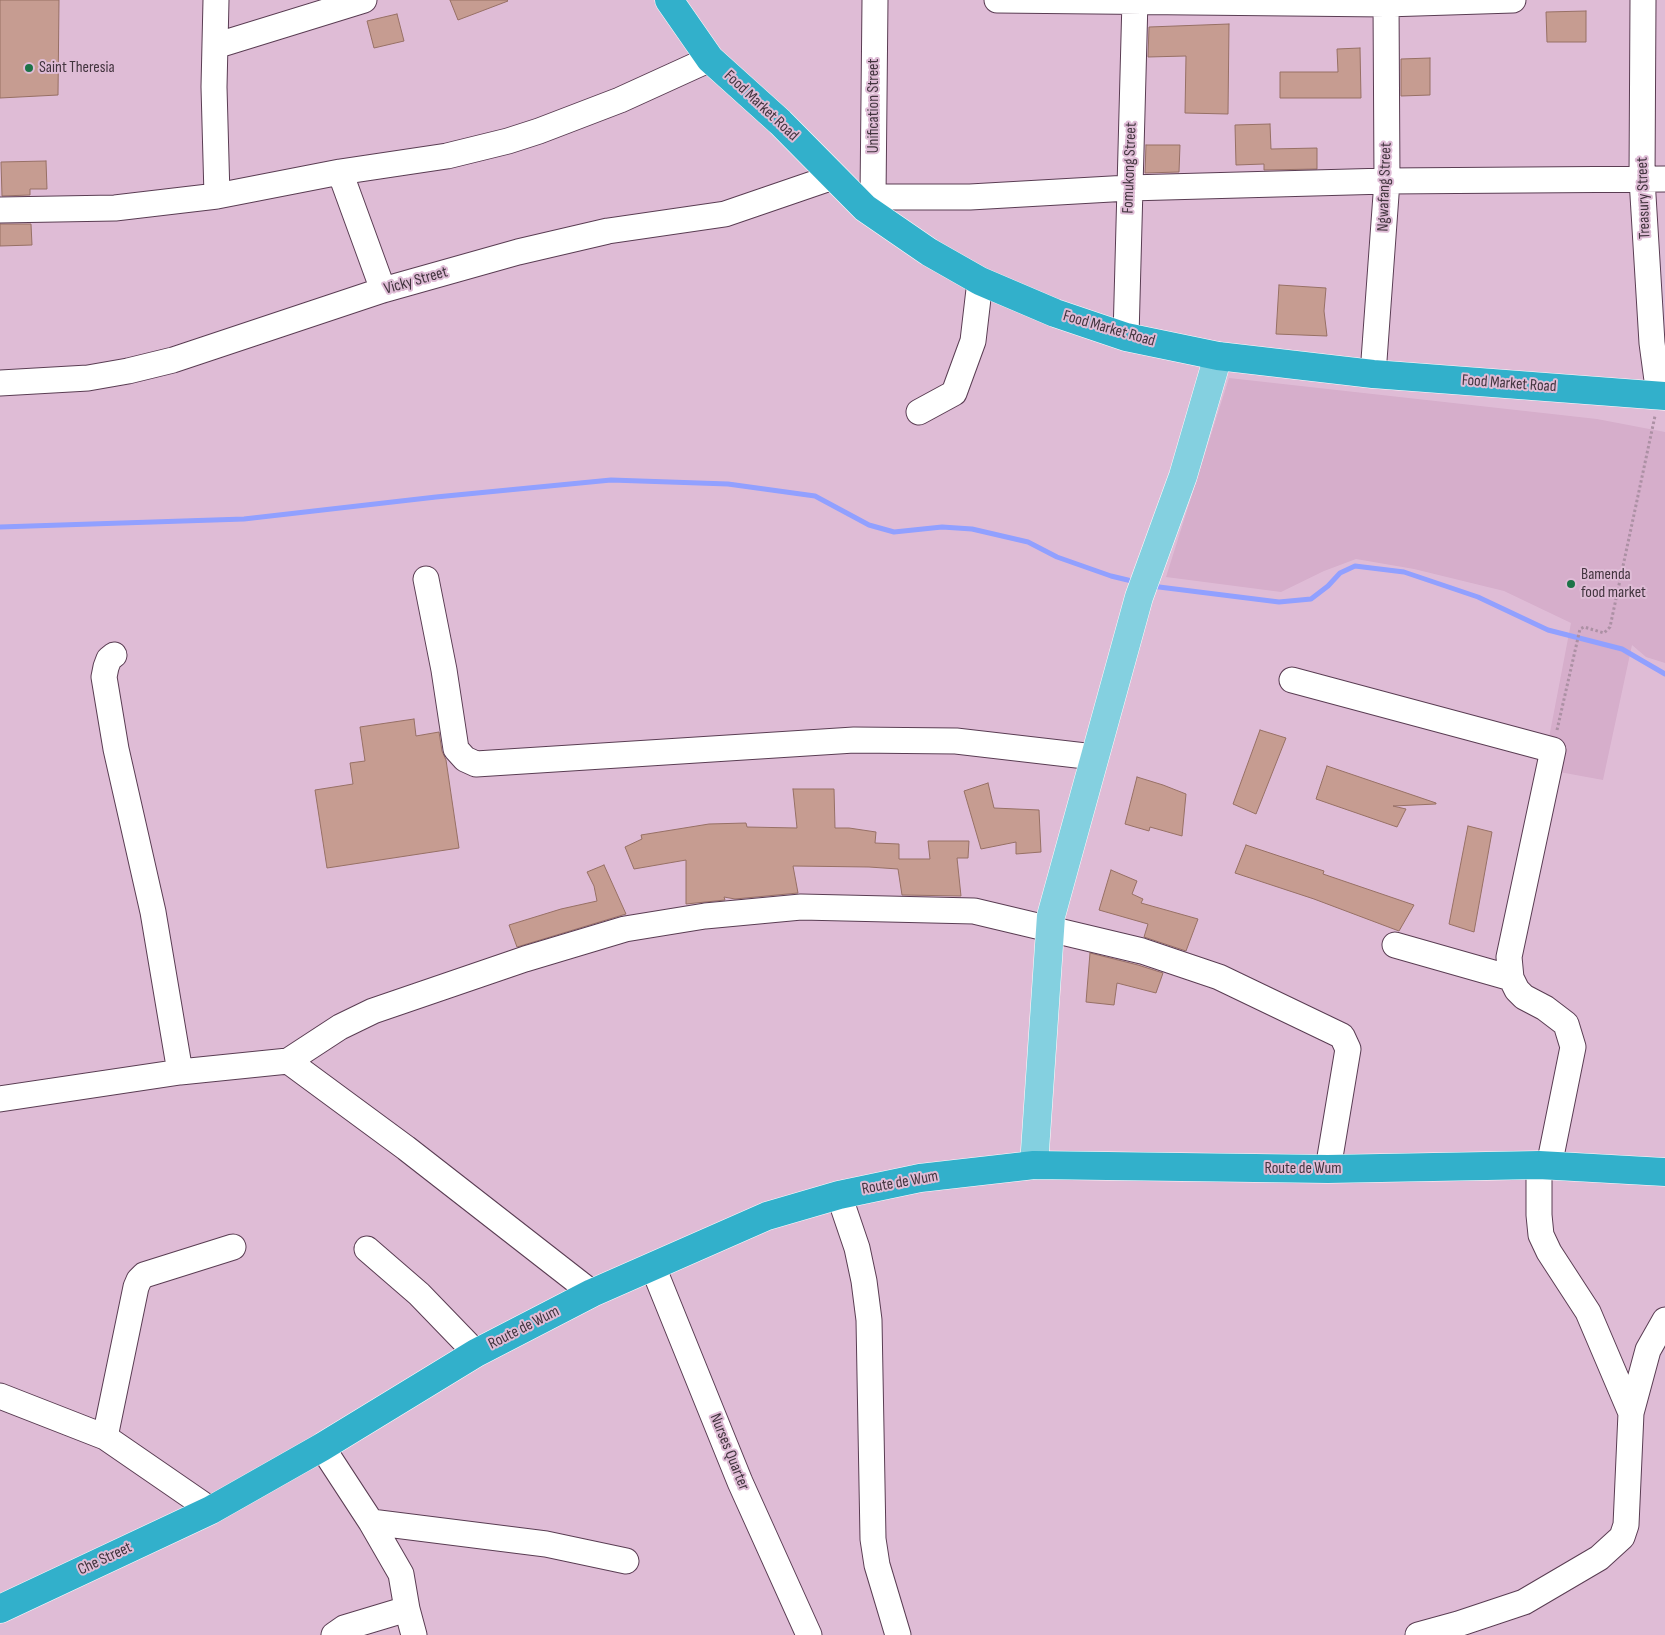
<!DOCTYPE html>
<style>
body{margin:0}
canvas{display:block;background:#dfbcd6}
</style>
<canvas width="1665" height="1635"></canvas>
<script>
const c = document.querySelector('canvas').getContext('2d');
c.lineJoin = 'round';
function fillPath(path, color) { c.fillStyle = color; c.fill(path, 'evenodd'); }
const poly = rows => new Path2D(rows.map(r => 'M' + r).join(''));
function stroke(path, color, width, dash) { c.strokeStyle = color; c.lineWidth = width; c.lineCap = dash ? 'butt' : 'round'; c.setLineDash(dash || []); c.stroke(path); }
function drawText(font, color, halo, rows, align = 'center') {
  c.font = font + ' "Sofia Sans Condensed",sans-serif'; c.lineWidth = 4; c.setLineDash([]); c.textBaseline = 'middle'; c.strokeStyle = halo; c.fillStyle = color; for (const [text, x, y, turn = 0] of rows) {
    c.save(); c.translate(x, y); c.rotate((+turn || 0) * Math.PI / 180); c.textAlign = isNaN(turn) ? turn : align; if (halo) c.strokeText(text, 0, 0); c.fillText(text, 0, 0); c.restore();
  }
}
const built = poly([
 [1229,378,1597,419,1665,432,1665,663,1646,657,1632,645,1603,780,1543,769,1571,623,1504,591,1414,569,1356,559,1324,571,1281,592,1166,577]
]);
const stream = poly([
 [0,527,244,519,436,497,611,480,728,484,815,496,869,525,894,532,942,527,972,529,1028,542,1057,557,1111,576,1136,582],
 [1151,586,1279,602,1311,599,1328,586,1340,573,1355,566,1404,572,1478,597,1548,630,1622,649,1665,674]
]);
const building = poly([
 [0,0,59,0,58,95,0,98,0,0],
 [450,0,507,0,508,1,458,20,450,0],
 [1586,11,1586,42,1547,42,1546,12,1586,11],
 [397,14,404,41,374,48,367,21,397,14],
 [1229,24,1228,114,1185,113,1186,56,1148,57,1149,27,1229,24],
 [1360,48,1361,98,1280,98,1280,72,1338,72,1337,49,1360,48],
 [1430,58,1430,95,1401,96,1401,59,1430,58],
 [1270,124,1271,149,1317,148,1317,169,1264,170,1264,164,1236,165,1235,125,1270,124],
 [1146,145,1180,145,1179,172,1145,173,1146,145],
 [46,161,47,189,30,189,30,195,2,196,1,162,46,161],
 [0,224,31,224,32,245,0,246,0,224],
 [1279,285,1326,288,1324,311,1327,336,1276,334,1279,285],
 [414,719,416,736,439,732,442,751,446,760,459,848,327,868,315,790,353,784,350,763,365,761,360,727,414,719],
 [1260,730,1286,738,1256,814,1233,804,1260,730],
 [1327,766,1436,803,1436,804,1393,806,1406,809,1397,827,1316,799,1327,766],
 [1137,777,1163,785,1186,794,1182,836,1150,827,1149,831,1125,824,1137,777],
 [988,783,994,808,1039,810,1041,852,1016,854,1016,842,981,849,964,791,988,783],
 [793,789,834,789,835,828,849,828,876,832,875,843,899,844,899,859,930,859,928,841,969,841,968,858,957,858,961,896,902,895,898,869,869,867,793,866,798,893,735,899,724,897,725,900,686,904,686,860,634,869,625,847,642,839,641,835,709,824,746,823,747,827,797,828,793,789],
 [1468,826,1492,832,1474,932,1449,924,1468,826],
 [1246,845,1324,871,1323,874,1414,905,1399,931,1314,899,1235,873,1246,845],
 [604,865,626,914,517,947,509,925,561,909,597,901,594,886,587,872,604,865],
 [1111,870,1137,881,1132,894,1143,899,1141,903,1198,919,1186,951,1144,937,1148,924,1099,910,1111,870],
 [1090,953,1138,965,1163,973,1156,993,1117,983,1114,1005,1086,1002,1090,953]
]);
const path = poly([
 [1557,730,1580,629,1584,627,1604,633,1610,627,1655,416]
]);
const minor = poly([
 [216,0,214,87,217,196],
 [997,0,1386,4,1513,0],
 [1643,0,1642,179,1652,343,1659,395],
 [215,46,364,0],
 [340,172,383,290],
 [873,197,970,197,1129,188,1387,181,1665,179],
 [865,208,873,197,875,0],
 [0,210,115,208,217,196,340,172,447,156,508,141,539,131,620,100,710,59],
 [1126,337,1135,0],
 [1373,374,1387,181,1386,0],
 [0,383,88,378,128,371,173,360,383,290,518,252,608,231,725,214,833,177],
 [919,412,954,393,973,341,980,281],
 [426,579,444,670,456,749,465,759,476,764,854,740,956,741,1094,757],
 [114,655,109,659,106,667,104,677,116,749,153,912,180,1072],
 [1292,680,1553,750,1509,957,1511,978,1517,990,1524,997,1545,1008,1566,1024,1573,1047,1549,1166],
 [1395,945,1511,978],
 [288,1061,340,1027,373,1011,525,959,625,929,705,916,801,907,974,911,1142,951,1219,977,1342,1036,1348,1049,1328,1169],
 [0,1099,180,1072,288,1061,406,1148,592,1293],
 [1539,1165,1539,1215,1541,1235,1549,1252,1588,1312,1631,1413],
 [839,1195,857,1248,864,1281,869,1320,873,1539,877,1565,898,1635],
 [367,1249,419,1294,476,1353],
 [653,1267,740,1482,809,1635],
 [0,1396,105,1437,211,1510],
 [105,1437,136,1287,139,1280,144,1275,233,1247],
 [322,1447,371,1522,401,1574,407,1609,414,1635],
 [371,1522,546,1544,626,1561],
 [334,1635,344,1628,407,1609],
 [1418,1635,1458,1624,1524,1602,1599,1558,1622,1537,1626,1525,1631,1413,1648,1350,1665,1320]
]);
const major = poly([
 [1034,1165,1051,916,1139,597,1183,476,1218,356]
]);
const highway = poly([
 [669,0,710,59,780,122,865,208,929,252,980,281,1055,313,1126,337,1218,356,1373,374,1665,396],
 [0,1609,211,1510,322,1447,476,1353,592,1293,767,1216,839,1195,920,1178,1034,1165,1328,1169,1539,1165,1665,1172]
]);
const markers = [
 [29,68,5,"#1c7347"],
 [1571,584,5,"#1c7347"]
];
const poiNames = [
 ["Saint Theresia",39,68],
 ["Bamenda",1581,575],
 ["food market",1581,593]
];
const streetNames = [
 ["Food Market Road",761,106,43],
 ["Unification Street",874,106,-90],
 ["Fomukong Street",1130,168,-88],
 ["Ngwafang Street",1385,187,-88],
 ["Treasury Street",1644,198,-92],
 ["Vicky Street",416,281,-16],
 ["Food Market Road",1109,329,16],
 ["Food Market Road",1509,384,4],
 ["Route de Wum",1303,1169],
 ["Route de Wum",900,1183,-10],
 ["Route de Wum",524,1328,-27],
 ["Nurses Quarter",729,1452,68],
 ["Che Street",105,1559,-25]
];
fillPath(built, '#d6aecb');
stroke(stream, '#91a0ff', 5);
fillPath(building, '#c69c91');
stroke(building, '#977065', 1);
stroke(minor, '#5a3d53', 27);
stroke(major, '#fff', 29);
stroke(highway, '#fff', 29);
stroke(path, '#ac90a4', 3, [2.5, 2.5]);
stroke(minor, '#fff', 25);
stroke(major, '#84d0e0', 28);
stroke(highway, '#32b0cb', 28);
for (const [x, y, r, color] of markers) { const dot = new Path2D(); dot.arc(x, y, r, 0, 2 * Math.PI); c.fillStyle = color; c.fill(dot); stroke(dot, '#dfbcd6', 2); }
drawText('16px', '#42343e', '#dfbcd6', poiNames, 'left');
drawText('16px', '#42343e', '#dfbcd6', streetNames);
</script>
